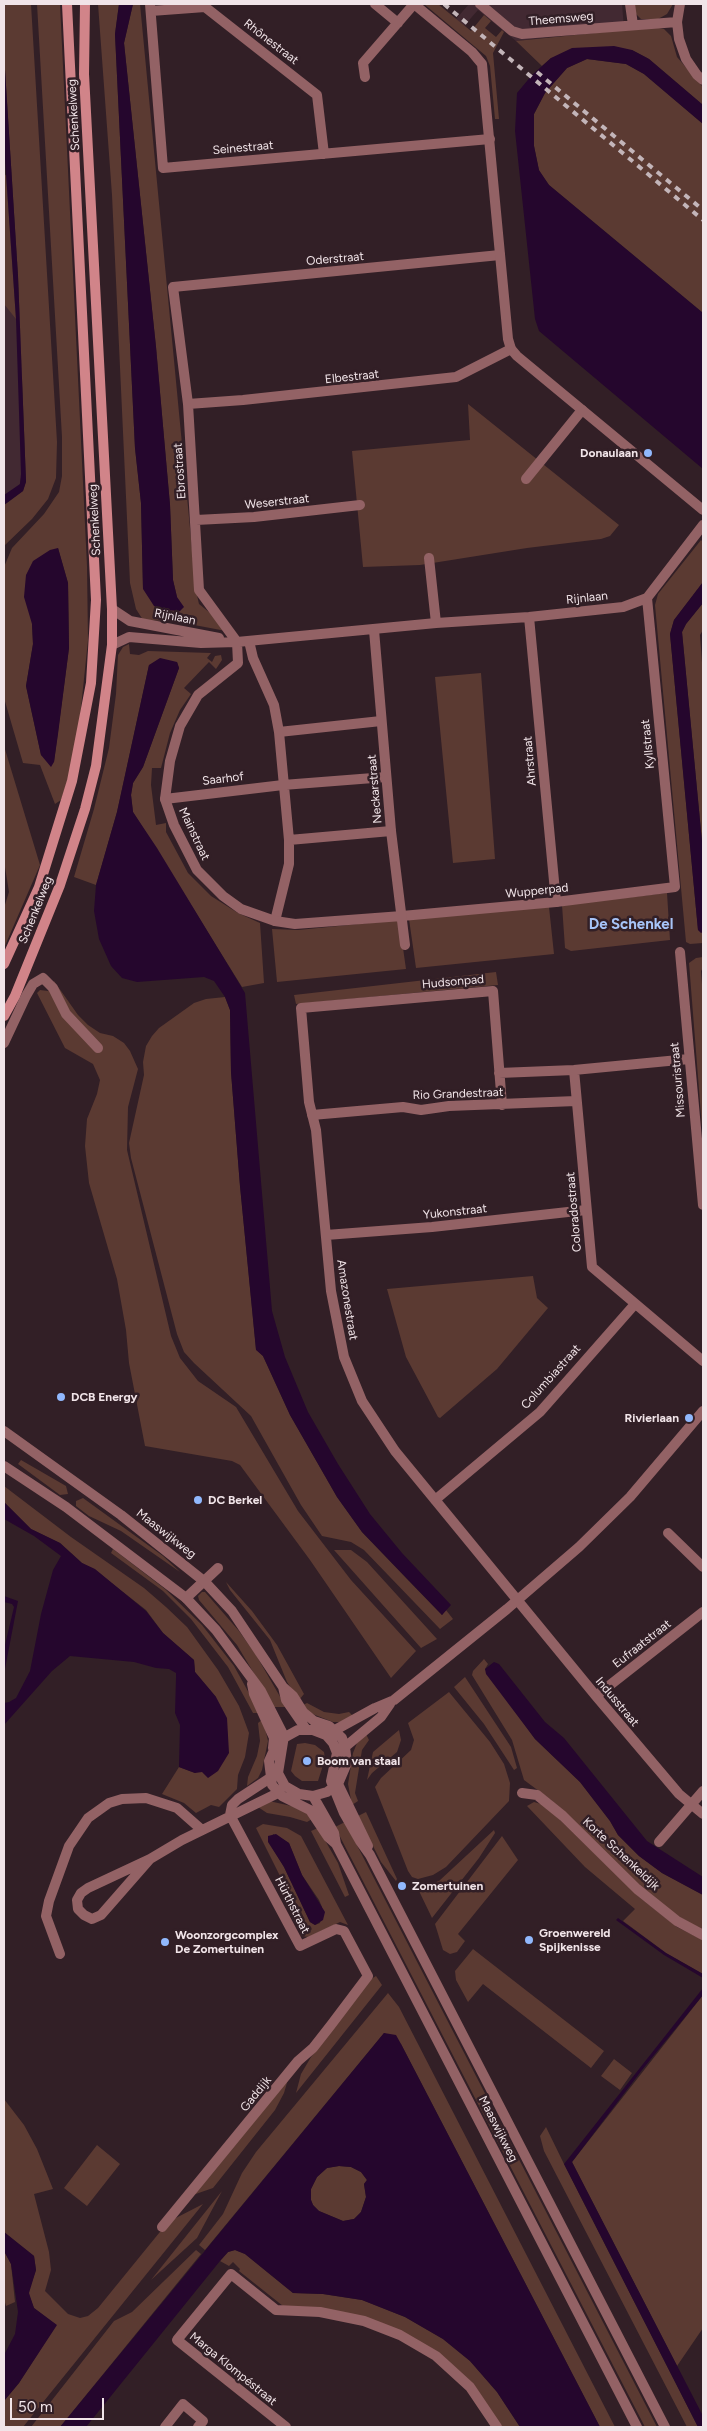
<!DOCTYPE html>
<meta charset="utf-8">
<style>
body{margin:0}
#map{position:relative;width:707px;height:2431px;overflow:hidden;background:#321f26;font-family:Figtree,sans-serif}
canvas{display:block}
.frame{position:absolute;inset:0;border:5px solid #f1e4e8;pointer-events:none}
.scale{position:absolute;left:10px;top:2398px;width:94px;height:22px;box-sizing:border-box;border:2px solid #f1e4e8;border-top:0;padding-left:6px;font-size:15px;line-height:18px;white-space:nowrap;color:#f1e4e8;-webkit-text-stroke:4px #321f26;paint-order:stroke}
</style>
<div id="map">
<canvas width="707" height="2431"></canvas>
<div class="frame"></div>
<div class="scale">50 m</div>
</div>
<script>
const c = document.querySelector('canvas').getContext('2d');
c.lineJoin = 'round';
function fillPath(path, color) { c.fillStyle = color; c.fill(path, 'evenodd'); }
const poly = rows => new Path2D(rows.map(r => 'M' + r).join(''));
function stroke(path, color, width, dash) { c.strokeStyle = color; c.lineWidth = width; c.lineCap = dash ? 'butt' : 'round'; c.setLineDash(dash || []); c.stroke(path); }
function drawText(font, color, halo, rows, align = 'center') {
  c.font = font + ' Figtree,sans-serif'; c.lineWidth = 5; c.setLineDash([]); c.textBaseline = 'middle'; c.strokeStyle = halo; c.fillStyle = color; for (const [text, x, y, turn = 0] of rows) {
    c.save(); c.translate(x, y); c.rotate((+turn || 0) * Math.PI / 180); c.textAlign = isNaN(turn) ? turn : align; if (halo) c.strokeText(text, 0, 0); c.fillText(text, 0, 0); c.restore();
  }
}
const built = poly([
 [469,4,622,4,624,28,516,41,478,10,464,26,456,19],
 [4,167,4,175,9,174,22,346,22,473,19,488,4,502]
]);
const green = poly([
 [4,4,31,4,57,442,56,478,48,499,32,519,4,546,4,505,23,491,26,481,18,276,4,54],
 [37,4,60,4,87,566,88,640,79,727,70,773,61,800,55,804,40,765,23,763,4,698,4,567,12,548,44,514,59,492,62,476,62,437],
 [58,548,68,583,69,648,54,762,41,755,26,686,33,644,32,624],
 [98,4,119,4,115,34,135,448,141,503,143,588,177,597,173,580,170,505,156,347,124,43,133,4,140,4,196,591,199,604,220,621,226,631,173,621,143,620,136,609,130,583,112,195],
 [424,4,438,4,471,31,484,15,491,21,485,28,496,37,502,30,504,32,493,53,499,119,495,119,490,66,486,56],
 [633,4,673,4,667,14,658,19,641,19,635,13],
 [654,27,664,29,671,36,677,57,703,87,703,105,649,59,632,50,551,58,542,66,516,41],
 [587,59,626,64,644,74,703,124,703,313,549,185,539,171,534,146,534,114,545,93,567,68],
 [6,175,16,319,4,304,4,176],
 [468,404,619,525,610,536,601,539,527,548,420,565,363,567,352,451,470,440],
 [701,540,703,542,703,582,674,620,670,634,698,930,703,932,703,943,690,944,686,942,655,605,658,594],
 [703,603,703,630,700,635,703,676,703,852,682,632,686,624],
 [129,644,130,654,139,655,148,651,211,653,207,658,212,662,215,656,221,655,222,660,216,669,209,662,184,688,191,694,180,710,170,733,161,768,152,768,151,785,156,825,166,823,166,832,188,873,211,896,238,913,260,923,264,983,242,987,133,812,131,795,133,783,143,767,179,668,177,662,149,665,117,812,96,885,74,877,94,809,109,748,116,694,118,655,123,647],
 [481,673,495,859,453,863,435,677],
 [4,746,40,865,4,948,4,908,9,892,4,861],
 [667,893,670,940,571,951,565,948,562,905],
 [549,907,554,954,416,968,409,919],
 [399,920,406,969,277,982,272,929,298,930],
 [703,957,703,968,701,971,703,997,703,1140,689,963,696,958],
 [496,972,498,985,296,1004,294,995],
 [54,981,78,1015,88,1025,100,1033,113,1036,124,1043,130,1051,138,1069,128,1107,127,1150,171,1336,180,1358,198,1381,236,1407,298,1511,351,1580,416,1651,391,1678,310,1560,240,1465,232,1461,145,1446,129,1363,126,1330,117,1279,89,1183,85,1146,87,1119,97,1094,100,1080,93,1064,65,1048,37,993,40,990,48,991],
 [225,997,230,1010,231,1072,240,1186,256,1349,263,1356,290,1415,337,1497,362,1532,407,1579,442,1615,446,1610,453,1619,440,1629,364,1550,351,1542,322,1536,301,1505,251,1416,194,1363,184,1352,177,1334,131,1158,129,1143,144,1075,143,1062,146,1046,152,1036,159,1028,194,1003,206,999],
 [533,1276,537,1298,548,1308,497,1369,440,1418,438,1417,406,1357,387,1289],
 [21,1460,66,1486,68,1494,60,1495,18,1464],
 [4,1486,71,1537,144,1588,166,1607,187,1627,218,1670,239,1706,249,1733,245,1757,238,1775,237,1789,219,1807,211,1805,196,1813,184,1803,162,1794,179,1767,195,1773,216,1697,195,1672,194,1660,163,1633,146,1610,95,1570,82,1563,60,1543,31,1529,4,1502],
 [83,1498,163,1556,180,1572,121,1531,89,1516,76,1506,76,1501],
 [113,1549,165,1589,202,1625,234,1666,260,1713,253,1713,228,1667,191,1619,163,1591,111,1553],
 [334,1550,351,1550,367,1562,437,1639,421,1648],
 [226,1582,252,1611,277,1645,304,1694,299,1700,287,1682,270,1640,230,1590],
 [202,1592,205,1592,239,1631,256,1655,286,1707,274,1707,237,1645,199,1600,198,1596],
 [484,1659,488,1664,485,1669,535,1739,580,1782,610,1821,618,1835,639,1856,662,1873,703,1895,703,1931,662,1906,604,1854,551,1800,524,1780,512,1740,472,1675,473,1671],
 [465,1677,511,1747,517,1768,514,1770,484,1724,454,1687],
 [449,1692,490,1742,504,1764,510,1783,509,1801,446,1867,433,1875,418,1879,412,1877,408,1871,375,1787,381,1778,411,1750,414,1740,408,1723],
 [307,1703,324,1712,339,1714,349,1712,354,1717,340,1722,333,1722,310,1713,303,1705],
 [263,1719,268,1741,262,1770,258,1778,247,1786,248,1777,257,1756,260,1741,258,1723],
 [399,1730,401,1740,397,1752,372,1773,367,1780,373,1752],
 [366,1734,369,1740,362,1750,355,1793,358,1801,352,1805,348,1784,353,1753,357,1743],
 [305,1743,315,1745,324,1752,325,1759,318,1781,302,1781,295,1776,291,1771,297,1744],
 [269,1801,296,1807,305,1811,312,1819,307,1822,290,1817,267,1813,258,1807],
 [534,1802,541,1804,549,1809,639,1897,677,1927,703,1940,703,1974,666,1953,623,1921,635,1909,585,1867,527,1806],
 [366,1812,397,1879,396,1881,381,1862,358,1816],
 [345,1822,657,2427,645,2427,335,1827],
 [263,1824,287,1828,301,1836,348,1925,340,1922,309,1937,301,1936,300,1934,307,1930,256,1828],
 [273,1834,289,1843,302,1875,319,1900,322,1907,320,1923,315,1925,310,1922,284,1867,272,1847],
 [318,1828,338,1863,349,1895,345,1897,311,1831],
 [494,1830,495,1833,479,1858,432,1918,419,1891,422,1887,439,1881],
 [502,1836,518,1860,458,1934,465,1941,457,1952,450,1954,443,1950,435,1924],
 [473,1949,604,2051,591,2068,483,1984,468,2002,456,1980,455,1971],
 [376,1976,382,1985,296,2093,301,2074,311,2057,368,1981],
 [388,1993,399,2007,615,2427,600,2427,401,2044,384,2033,205,2250,199,2245,223,2214,242,2173,256,2152],
 [703,1995,703,2328,677,2366,572,2162],
 [614,2059,632,2073,620,2090,601,2076],
 [291,2069,284,2093,275,2110,213,2188,190,2196],
 [4,2099,24,2125,37,2149,53,2189,34,2194,49,2252,51,2270,45,2291,68,2314,80,2318,88,2316,98,2308,168,2222,203,2204,23,2427,4,2427,4,2401,19,2383,56,2325,34,2308,28,2293,36,2270,34,2256,4,2232],
 [546,2127,564,2164,698,2427,687,2427,544,2151,540,2136],
 [97,2145,120,2164,87,2206,64,2188],
 [339,2166,351,2167,361,2172,367,2180,364,2184,366,2197,361,2212,354,2219,343,2221,319,2211,313,2205,311,2200,311,2189,317,2177,327,2168],
 [222,2191,197,2238,151,2280],
 [196,2250,201,2254,60,2427,31,2427,114,2321,132,2312],
 [235,2250,245,2254,293,2293,323,2294,362,2300,405,2317,443,2339,470,2361,497,2392,520,2427,501,2427,481,2396,398,2330,283,2306,239,2271,240,2269,233,2262,229,2266,220,2261,228,2252],
 [4,2251,11,2264,15,2302,6,2306,4,2299]
]);
const water = poly([
 [119,4,133,4,124,43,156,347,170,505,173,580,177,597,184,607,180,611,162,610,154,606,143,589,141,503,135,448,115,34],
 [614,46,632,50,649,59,703,105,703,124,644,74,626,64,587,59,567,68,545,93,534,114,534,146,539,170,549,185,703,313,703,469,539,331,535,319,515,131,517,93,532,75,551,58,572,48],
 [4,54,18,276,26,482,23,491,4,505,4,495,20,484,21,474,16,319,4,144],
 [58,548,68,583,69,648,58,734,54,762,51,767,41,755,26,686,33,644,32,624,24,597,26,575,33,561,50,550],
 [703,582,703,603,686,624,682,632,703,852,703,932,701,933,698,930,670,634,674,620],
 [160,658,177,662,179,668,143,767,133,783,131,795,133,812,157,848,245,993,272,1311,285,1357,308,1412,338,1464,370,1514,402,1553,451,1605,442,1615,362,1532,337,1497,290,1415,263,1356,256,1350,240,1186,231,1072,230,1010,225,997,214,981,204,977,137,982,122,978,111,966,99,939,94,911,96,885,117,812,149,665],
 [4,1502,31,1529,60,1543,82,1563,95,1569,146,1611,163,1633,194,1660,195,1672,216,1697,227,1718,229,1753,218,1771,208,1778,202,1772,195,1773,179,1767,180,1725,175,1713,176,1678,176,1673,169,1669,156,1668,134,1662,70,1656,52,1671,4,1725,4,1703,9,1702,16,1698,30,1671,41,1614,53,1570,61,1556,34,1536,4,1519],
 [4,1596,18,1601,4,1674,4,1649,14,1607,12,1604,4,1602],
 [494,1662,499,1664,545,1722,564,1738,647,1841,703,1877,703,1895,662,1873,639,1856,618,1835,610,1821,580,1782,535,1739,486,1674,485,1669],
 [276,1834,289,1843,302,1875,325,1912,323,1920,315,1925,310,1922,284,1867,268,1842,268,1836],
 [618,1918,666,1953,703,1974,703,1978,664,1955,616,1920],
 [703,1988,703,1995,642,2070,572,2162,703,2416,703,2427,698,2427,564,2164],
 [384,2033,396,2035,401,2044,600,2427,520,2427,497,2392,470,2361,443,2339,405,2317,362,2300,323,2294,293,2293,245,2254,235,2250,228,2252,220,2261,86,2427,60,2427],
 [339,2166,351,2167,361,2172,367,2180,364,2184,366,2197,361,2212,354,2219,343,2221,319,2211,313,2205,311,2200,311,2189,317,2177,327,2168],
 [4,2232,34,2256,36,2270,29,2293,34,2308,57,2325,19,2383,4,2401,4,2355,15,2334,18,2312,11,2264,4,2251]
]);
const pedestrian = poly([
 [249,641,253,658,274,705,279,732,289,840,289,864,275,921],
 [279,732,381,721],
 [165,799,283,785,386,777],
 [289,840,391,831],
 [402,916,556,902]
]);
const minor = poly([
 [150,4,163,168,490,139],
 [375,4,398,23],
 [480,4,512,31,522,34,677,22,679,39,686,59,697,75,703,80],
 [630,4,633,25],
 [151,11,205,7,317,95,324,154],
 [677,22,680,4],
 [365,77,363,63,414,4],
 [188,404,243,400,456,377,511,349],
 [526,479,582,410],
 [196,520,254,517,360,505],
 [429,558,436,623],
 [112,609,130,621,219,638],
 [529,617,556,902,675,887,647,598],
 [374,630,391,831,405,945],
 [237,642,199,590,188,404,173,287,500,255],
 [237,642,238,663,198,695,180,726,170,761,165,799,174,825,197,870,223,896,241,909,275,921,295,924,402,916],
 [112,645,129,637,201,643,237,642,436,623,529,617,623,607,647,598,703,525],
 [680,952,703,1205],
 [4,1043,26,996,33,984,43,978,53,988,66,1014,98,1048],
 [574,1070,592,1267,703,1361],
 [499,1073,574,1070,689,1059],
 [502,1105,493,991,301,1008,309,1102,316,1130,331,1291,344,1357,362,1401,395,1451,596,1696,679,1794,703,1814],
 [312,1115,403,1107,421,1110,449,1106,576,1101],
 [326,1235,432,1227,586,1210],
 [435,1500,540,1412,635,1304],
 [668,1533,703,1567],
 [186,1598,218,1568],
 [596,1696,703,1612],
 [522,1793,537,1795,563,1816,637,1889,677,1921,703,1935],
 [659,1842,703,1791],
 [150,1859,101,1915,92,1919,84,1915,78,1909,77,1900,81,1893,88,1888,150,1859,182,1840,278,1793],
 [60,1954,46,1916,49,1901,69,1846,88,1818,109,1803,122,1799,146,1798,177,1808,202,1830],
 [162,2227,298,2061,313,2048,331,2025,368,1976,344,1931,336,1929,300,1946,230,1815,232,1805,238,1799,270,1778],
 [165,2427,183,2404,203,2421,198,2427],
 [286,2427,177,2340,231,2274,276,2310,320,2312,364,2321,400,2335,436,2356,470,2387,497,2427]
]);
const tertiary = poly([
 [414,4,472,52,482,64,508,339,511,349,517,356,703,510],
 [4,1431,121,1515,205,1582,232,1611,283,1687,293,1696,303,1712,314,1721,329,1726,342,1738,345,1747,347,1763,338,1784,327,1792,313,1796,299,1794,285,1786,278,1773,284,1736,261,1691,216,1630,186,1598,66,1507,4,1466],
 [252,1684,254,1694,274,1738,273,1748],
 [283,1687,286,1700,306,1729],
 [326,1735,333,1743,337,1753,331,1781,344,1813,360,1841,370,1855,665,2427],
 [345,1747,381,1717,390,1704],
 [338,1784,368,1846],
 [313,1796,334,1833,336,1844,637,2427],
 [336,1844,328,1837,310,1810,282,1796,272,1785,269,1761,278,1741,298,1730,313,1730,326,1735,375,1708,394,1700,507,1609,579,1547,630,1497,703,1411]
]);
const secondary = poly([
 [4,964,39,887,72,781,91,683,96,600,67,4],
 [4,1016,15,996,60,885,85,809,96,766,112,645,112,609,84,74,85,4]
]);
const rail = poly([
 [444,4,703,220],
 [537,72,703,210]
]);
const markers = [
 [648,453,5,"#91b8fd"],
 [61,1397,5,"#91b8fd"],
 [689,1418,5,"#91b8fd"],
 [198,1500,5,"#91b8fd"],
 [307,1761,5,"#91b8fd"],
 [402,1886,5,"#91b8fd"],
 [529,1940,5,"#91b8fd"],
 [165,1942,5,"#91b8fd"]
];
const streetNames = [
 ["Theemsweg",561,19,-5],
 ["Rhônestraat",271,42,38],
 ["Schenkelweg",74,115,-93],
 ["Seinestraat",243,148,-5],
 ["Oderstraat",335,259,-5],
 ["Elbestraat",352,377,-6],
 ["Ebrostraat",180,471,-94],
 ["Weserstraat",277,502,-6],
 ["Schenkelweg",95,520,-93],
 ["Rijnlaan",587,598,-6],
 ["Rijnlaan",175,617,11],
 ["Kyllstraat",648,744,-96],
 ["Ahrstraat",530,761,-95],
 ["Saarhof",223,779,-7],
 ["Neckarstraat",375,789,-95],
 ["Mainstraat",194,834,65],
 ["Wupperpad",537,891,-6],
 ["Schenkelweg",36,910,-68],
 ["Hudsonpad",453,982,-5],
 ["Missouristraat",678,1080,-95],
 ["Rio Grandestraat",458,1094,-2],
 ["Yukonstraat",455,1212,-6],
 ["Coloradostraat",574,1212,-95],
 ["Amazonestraat",347,1300,81],
 ["Columbiastraat",551,1377,-48],
 ["Maaswijkweg",166,1534,38],
 ["Eufraatstraat",642,1644,-38],
 ["Indusstraat",617,1702,50],
 ["Korte Schenkeldijk",621,1854,43],
 ["Hürthstraat",292,1905,63],
 ["Gaddijk",256,2094,-51],
 ["Maaswijkweg",498,2129,63],
 ["Marga Klompéstraat",233,2369,39]
];
const poiNames = [
 ["Donaulaan",638,453,"right"],
 ["DCB Energy",71,1397],
 ["Rivierlaan",679,1418,"right"],
 ["DC Berkel",208,1500],
 ["Boom van staal",317,1761],
 ["Zomertuinen",412,1886],
 ["Groenwereld",539,1933],
 ["Spijkenisse",539,1947],
 ["Woonzorgcomplex",175,1935],
 ["De Zomertuinen",175,1949]
];
const quarterNames = [
 ["De Schenkel",631,925]
];
fillPath(built, '#422932');
fillPath(green, '#5b3a32');
fillPath(water, '#25062d');
stroke(pedestrian, '#936265', 10);
stroke(minor, '#936265', 10);
stroke(tertiary, '#936265', 10);
stroke(secondary, '#d18489', 10);
stroke(rail, '#c3b5b9', 4, [6, 6]);
for (const [x, y, r, color] of markers) { const dot = new Path2D(); dot.arc(x, y, r, 0, 2 * Math.PI); c.fillStyle = color; c.fill(dot); stroke(dot, '#321f26', 2); }
drawText('12px', '#f1e4e8', '#321f26', streetNames);
drawText('bold 12px', '#f1e4e8', '#321f26', poiNames, 'left');
drawText('bold 15px', '#a7c4f8', '#321f26', quarterNames);
</script>
